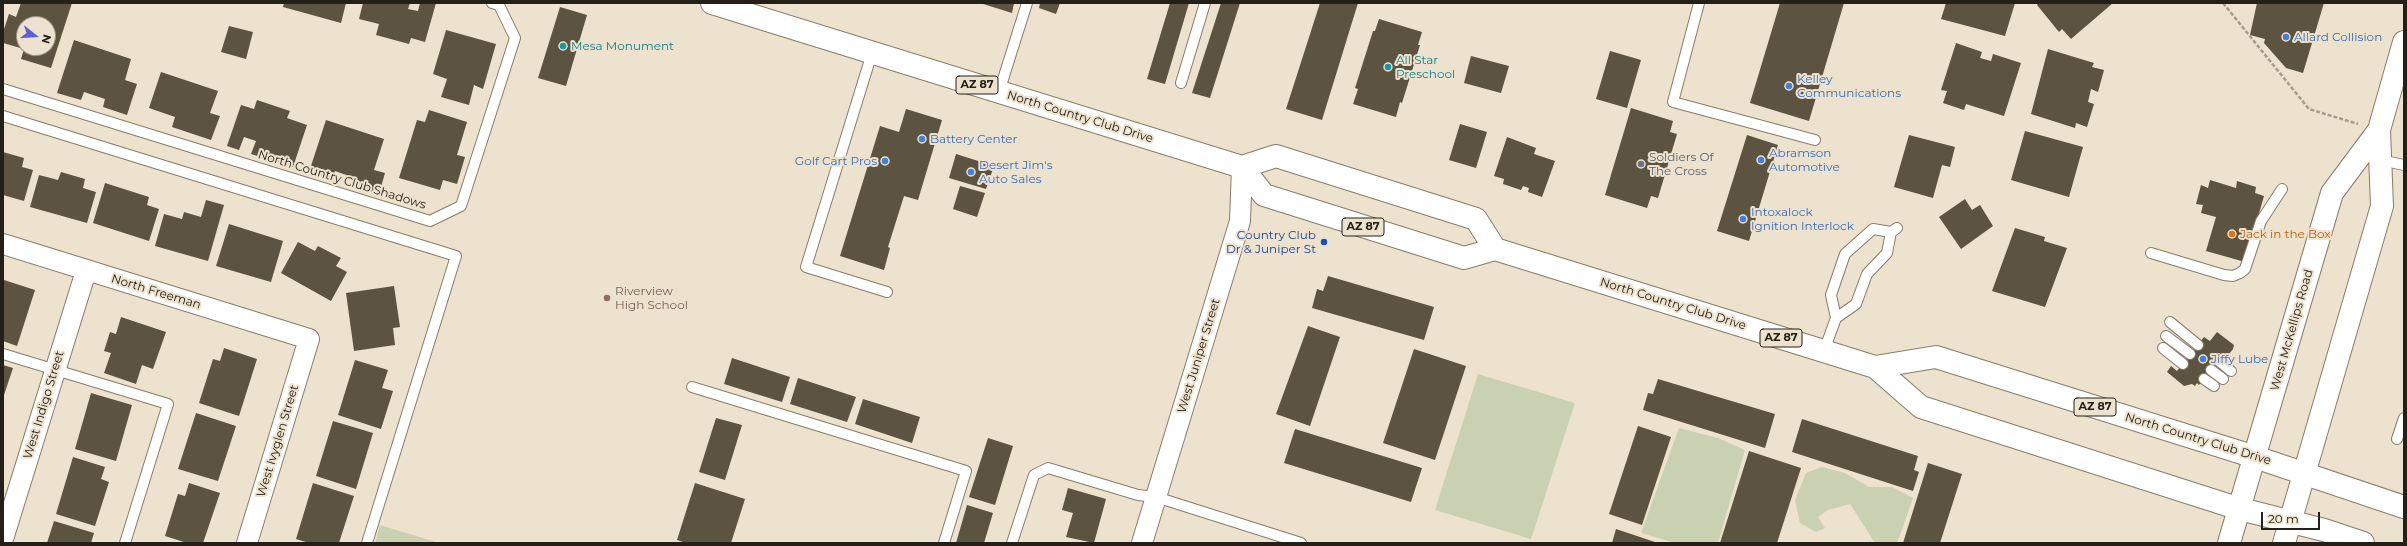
<!DOCTYPE html>
<style>
body{margin:0}
#map{position:relative;width:2407px;height:546px;overflow:hidden;background:#ede2cd;font-family:Montserrat,sans-serif}
canvas{display:block}
.frame{position:absolute;inset:0;border:4px solid #242018;pointer-events:none}
.north{position:absolute;left:16px;top:16px;width:40px;height:40px;box-sizing:border-box;background:#ede2cd;border:1px solid #9d9485;border-radius:50%;rotate:107deg;font-size:11px;font-weight:700;line-height:16px;text-align:center;color:#242018}
.north::after{content:'';display:block;margin:auto;width:14px;height:18px;background:#5b61d9;clip-path:polygon(50% 0,100% 100%,50% 72%,0 100%)}
.scale{position:absolute;left:2261px;top:512px;width:59px;height:18px;box-sizing:border-box;border:2px solid #242018;border-top:0;padding-left:5px;font-size:12px;line-height:14px;white-space:nowrap;color:#242018;-webkit-text-stroke:3px #ede2cd;paint-order:stroke}
</style>
<div id="map">
<canvas width="2407" height="546"></canvas>
<div class="frame"></div>
<div class="north">N</div>
<div class="scale">20 m</div>
</div>
<script>
const c = document.querySelector('canvas').getContext('2d');
c.lineJoin = 'round';
function fillPath(path, color) { c.fillStyle = color; c.fill(path, 'evenodd'); }
const poly = rows => new Path2D(rows.map(r => 'M' + r).join(''));
function stroke(path, color, width, dash) { c.strokeStyle = color; c.lineWidth = width; c.lineCap = dash ? 'butt' : 'round'; c.setLineDash(dash || []); c.stroke(path); }
function drawText(font, color, halo, rows, align = 'center') {
  c.font = font + ' Montserrat,sans-serif'; c.lineWidth = 4; c.setLineDash([]); c.textBaseline = 'middle'; c.strokeStyle = halo; c.fillStyle = color; for (const [text, x, y, turn = 0] of rows) {
    c.save(); c.translate(x, y); c.rotate((+turn || 0) * Math.PI / 180); c.textAlign = isNaN(turn) ? turn : align; if (halo) c.strokeText(text, 0, 0); c.fillText(text, 0, 0); c.restore();
  }
}
const green = poly([
 [1478,374,1575,403,1531,539,1435,510],
 [1679,428,1718,438,1745,450,1718,543,1675,543,1641,533],
 [1822,467,1845,473,1869,487,1892,487,1913,498,1897,543,1875,543,1850,504,1828,510,1818,517,1825,528,1816,532,1800,523,1795,500,1806,473],
 [380,525,439,543,375,543]
]);
const building = poly([
 [21,3,72,3,51,68,21,59,24,49,3,43,3,32,9,14,16,17],
 [24,24,48,24,48,48,24,48],
 [284,3,346,3,341,23,283,7],
 [363,3,410,3,408,9,418,11,420,3,436,3,425,42,411,38,409,44,376,35,379,24,359,19],
 [980,3,1014,3,1012,13],
 [1040,3,1060,3,1056,14,1039,8],
 [1170,3,1189,3,1165,84,1147,79],
 [1221,3,1240,3,1210,98,1192,93],
 [1320,3,1358,3,1322,120,1286,109],
 [1780,3,1844,3,1809,121,1750,103],
 [1946,3,2015,3,2005,36,1941,19],
 [2038,3,2113,3,2071,39,2062,29,2059,32,2037,5],
 [2257,3,2324,3,2303,73,2286,68,2264,43,2265,39,2250,35],
 [560,7,587,15,566,86,538,78],
 [1379,19,1422,32,1418,45,1420,45,1402,103,1400,102,1396,117,1353,104,1358,89,1355,88,1373,31,1375,31],
 [229,26,253,32,246,59,221,52],
 [446,30,496,44,483,89,474,85,469,105,441,97,447,79,433,74],
 [74,40,131,59,125,80,137,84,127,115,103,107,105,99,84,92,81,100,57,93],
 [1956,43,1982,52,1980,58,1991,61,1993,54,2021,63,2004,116,1966,104,1964,110,1943,103,1947,91,1941,90],
 [2048,49,2094,63,2092,67,2104,70,2098,92,2091,89,2088,102,2094,104,2087,127,2076,123,2075,128,2031,114],
 [1610,51,1641,60,1627,108,1596,99],
 [1471,56,1509,66,1501,93,1464,83],
 [161,72,218,91,210,113,220,116,211,140,172,127,175,117,149,108],
 [257,100,290,111,287,118,307,125,293,167,251,154,256,141,244,137,239,150,227,146,241,105,254,109],
 [1631,108,1673,121,1670,132,1677,134,1658,198,1651,196,1647,208,1605,195],
 [906,109,942,120,918,200,904,196,888,247,890,248,884,270,840,256,880,126,899,132],
 [429,110,467,122,457,155,465,157,457,184,443,180,440,190,399,178,417,120,425,122],
 [326,120,384,139,374,170,385,173,379,194,352,185,355,178,335,171,332,179,309,172],
 [1460,124,1487,132,1476,168,1449,160],
 [2025,131,2083,147,2069,197,2011,180],
 [1747,135,1778,145,1749,241,1717,231],
 [1909,135,1955,147,1950,167,1942,165,1933,198,1894,187],
 [1507,137,1536,148,1534,154,1555,161,1542,197,1528,192,1529,188,1523,186,1521,190,1503,184,1504,179,1494,176],
 [3,152,24,158,22,167,33,170,24,201,3,195],
 [956,154,994,166,986,189,949,178],
 [61,172,85,179,83,188,96,192,87,223,30,207,39,175,58,180],
 [2210,180,2236,188,2237,181,2256,187,2255,193,2264,196,2245,262,2206,251,2216,217,2201,213,2203,205,2196,204,2201,185,2208,188],
 [105,183,149,197,147,205,159,209,149,241,93,223],
 [960,186,985,193,977,217,953,209],
 [1965,199,1972,210,1980,205,1993,226,1961,249,1939,217],
 [206,200,224,205,208,261,155,246,164,214,182,219,184,212,201,217],
 [229,224,283,241,271,282,216,266],
 [2015,228,2045,237,2044,241,2067,248,2045,307,1992,291],
 [298,242,315,251,318,246,341,258,336,266,347,272,331,301,281,273],
 [1328,276,1434,307,1424,340,1312,308,1317,289,1323,291],
 [4,280,35,290,17,346,3,341],
 [394,286,400,327,393,328,395,345,354,351,346,293],
 [121,317,166,332,153,369,142,365,136,384,104,373,111,353,104,351,110,332,116,334],
 [1308,326,1340,337,1310,426,1276,414],
 [2217,332,2234,345,2233,349,2224,360,2221,358,2199,385,2197,383,2195,386,2192,384,2184,386,2167,372,2171,366,2177,371,2204,337,2210,341],
 [224,348,257,359,239,416,199,403,213,359,220,361],
 [1414,349,1466,366,1435,460,1383,443],
 [732,358,790,377,782,402,724,384],
 [355,360,388,370,382,388,393,391,381,429,338,415],
 [3,365,13,368,3,398],
 [798,378,856,397,847,422,790,404],
 [1658,379,1775,414,1765,448,1643,410,1648,393,1653,394],
 [91,393,132,405,116,461,75,449],
 [863,399,920,417,912,443,855,424],
 [196,413,236,426,218,481,178,469],
 [716,418,742,425,725,480,699,472],
 [1802,419,1918,456,1914,470,1919,472,1913,491,1792,452],
 [333,421,373,433,356,489,316,476],
 [1638,426,1671,437,1642,525,1609,514],
 [1295,429,1422,468,1411,502,1284,463],
 [988,438,1013,446,995,505,969,497],
 [1749,451,1801,468,1777,543,1720,543],
 [73,457,105,467,101,479,109,482,95,526,56,514],
 [1928,463,1962,474,1940,543,1903,543],
 [189,483,220,493,203,543,187,543,165,536,178,494,185,496],
 [313,483,354,496,339,543,309,543,296,539],
 [695,483,745,499,731,543,686,543,677,540],
 [1068,488,1106,499,1094,543,1066,537,1073,513,1062,510],
 [967,505,993,513,984,543,956,543],
 [54,521,94,533,91,543,47,543],
 [1616,529,1658,543,1612,543]
]);
const path = poly([
 [2223,3,2309,109,2358,124]
]);
const lane = poly([
 [1699,3,1673,102,1815,140],
 [872,53,806,267,887,292],
 [1181,83,1205,3],
 [3,89,430,221,461,206,515,38,499,5,492,3],
 [999,92,1027,3],
 [3,116,456,256,367,543],
 [2380,160,2404,165],
 [2151,253,2224,275,2233,276,2240,273,2245,269,2261,221,2282,189],
 [1836,318,1856,304,1867,274,1887,253,1891,232],
 [2170,322,2198,345],
 [2166,336,2190,354],
 [2163,348,2183,364],
 [1824,351,1836,318,1831,295,1845,254,1873,229,1891,232,1897,228],
 [3,354,168,404,125,543],
 [2219,361,2231,371],
 [2211,370,2223,379],
 [2204,379,2214,386],
 [692,387,966,471,944,543],
 [2397,439,2404,418],
 [1012,543,1034,475,1048,468,1138,495,1156,497,1301,543]
]);
const street = poly([
 [3,244,309,339,247,543],
 [3,539,86,271],
 [1142,543,1240,221,1242,167]
]);
const primary = poly([
 [712,3,1242,167,1276,156,1476,219,1495,249],
 [1242,167,1264,195,1464,258,1495,249,1875,367,1921,407,2240,509,2324,530,2363,543],
 [1875,367,1936,357,2255,457,2404,507],
 [2229,543,2332,193,2379,130],
 [2284,543,2382,206,2379,130,2404,42]
]);
const markers = [
 [2286,37,4,"#3f7fe0"],
 [563,46,4,"#0f9aa8"],
 [1388,67,4,"#0f9aa8"],
 [1789,86,4,"#3f7fe0"],
 [922,139,4,"#3f7fe0"],
 [1761,160,4,"#3f7fe0"],
 [885,161,4,"#3f7fe0"],
 [1641,164,4,"#6b7280"],
 [971,172,4,"#3f7fe0"],
 [1743,219,4,"#3f7fe0"],
 [2232,234,4,"#e8710a"],
 [1324,242,4,"#1a4fb4"],
 [607,298,4,"#8d6e63"],
 [2203,359,4,"#3f7fe0"]
];
const shields = [
 [977,85,42],
 [1363,227,42],
 [1781,338,42],
 [2095,407,42]
];
const shieldNames = [
 ["AZ 87",977,85],
 ["AZ 87",1363,227],
 ["AZ 87",1781,338],
 ["AZ 87",2095,407]
];
const shopNames = [
 ["Allard Collision",2294,37],
 ["Kelley",1797,79],
 ["Communications",1797,93],
 ["Battery Center",930,139],
 ["Abramson",1769,153],
 ["Automotive",1769,167],
 ["Golf Cart Pros",877,161,"right"],
 ["Desert Jim's",979,165],
 ["Auto Sales",979,179],
 ["Intoxalock",1751,212],
 ["Ignition Interlock",1751,226],
 ["Jiffy Lube",2211,359]
];
const cultureNames = [
 ["Mesa Monument",571,46],
 ["All Star",1396,60],
 ["Preschool",1396,74]
];
const streetNames = [
 ["North Country Club Drive",1080,117,17],
 ["North Country Club Shadows",342,180,17],
 ["North Freeman",156,292,17],
 ["North Country Club Drive",1673,304,17],
 ["West McKellips Road",2292,330,-74],
 ["West Juniper Street",1199,356,-73],
 ["West Indigo Street",44,405,-73],
 ["North Country Club Drive",2198,439,17],
 ["West Ivyglen Street",278,441,-73]
];
const worshipNames = [
 ["Soldiers Of",1649,157],
 ["The Cross",1649,171]
];
const foodNames = [
 ["Jack in the Box",2240,234]
];
const transitNames = [
 ["Country Club",1316,235],
 ["Dr & Juniper St",1316,249]
];
const educationNames = [
 ["Riverview",615,291],
 ["High School",615,305]
];
fillPath(green, '#c9d1b2');
fillPath(building, '#5c5341');
stroke(lane, '#877d6a', 12);
stroke(street, '#877d6a', 22);
stroke(primary, '#877d6a', 24);
stroke(path, '#a59d8c', 2.5, [4, 2]);
stroke(lane, '#fff', 10);
stroke(street, '#fff', 20);
stroke(primary, '#fff', 22);
for (const [x, y, r, color] of markers) { const dot = new Path2D(); dot.arc(x, y, r, 0, 2 * Math.PI); c.fillStyle = color; c.fill(dot); stroke(dot, '#ede2cd', 1.5); }
for (const [x, y, w] of shields) { const box = new Path2D(); box.roundRect(x - w / 2, y - 9, w, 18, 3); c.fillStyle = '#ede2cd'; c.fill(box); stroke(box, '#242018', 1); }
drawText('bold 11px', '#242018', null, shieldNames);
drawText('12px', '#366cbe', '#ede2cd', shopNames, 'left');
drawText('12px', '#0d838f', '#ede2cd', cultureNames, 'left');
drawText('12px', '#242018', '#ede2cd', streetNames);
drawText('12px', '#5b616d', '#ede2cd', worshipNames, 'left');
drawText('12px', '#c56008', '#ede2cd', foodNames, 'left');
drawText('12px', '#164399', '#ede2cd', transitNames, 'right');
drawText('12px', '#785e54', '#ede2cd', educationNames, 'left');
</script>
